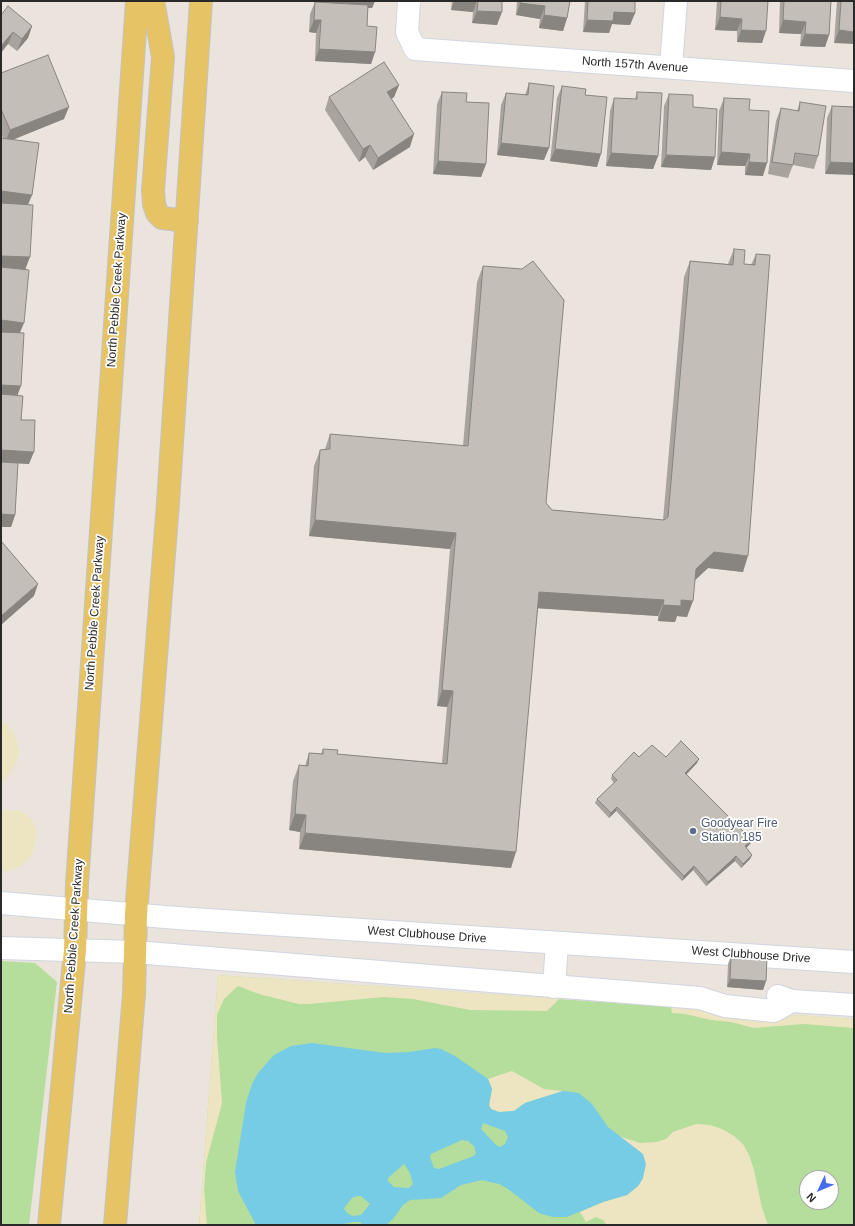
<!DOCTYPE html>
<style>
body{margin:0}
#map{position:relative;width:855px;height:1226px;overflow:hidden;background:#eae4dc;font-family:Helvetica,sans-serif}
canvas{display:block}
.frame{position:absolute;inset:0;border:2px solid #292929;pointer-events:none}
.north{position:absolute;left:799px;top:1170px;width:40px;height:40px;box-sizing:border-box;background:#fff;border:1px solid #a9a9a9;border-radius:50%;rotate:226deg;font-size:11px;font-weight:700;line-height:16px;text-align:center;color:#292929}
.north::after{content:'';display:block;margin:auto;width:14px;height:18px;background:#476cec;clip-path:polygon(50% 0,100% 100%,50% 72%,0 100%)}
</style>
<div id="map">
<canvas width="855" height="1226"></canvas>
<div class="frame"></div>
<div class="north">N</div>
</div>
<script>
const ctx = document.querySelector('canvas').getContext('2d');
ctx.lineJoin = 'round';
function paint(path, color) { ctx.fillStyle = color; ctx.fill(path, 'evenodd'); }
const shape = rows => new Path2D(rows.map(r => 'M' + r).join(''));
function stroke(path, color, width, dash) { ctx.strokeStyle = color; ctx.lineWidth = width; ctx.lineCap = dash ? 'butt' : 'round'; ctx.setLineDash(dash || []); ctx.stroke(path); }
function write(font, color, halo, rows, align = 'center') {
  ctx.font = font + ' Helvetica,sans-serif'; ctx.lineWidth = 3.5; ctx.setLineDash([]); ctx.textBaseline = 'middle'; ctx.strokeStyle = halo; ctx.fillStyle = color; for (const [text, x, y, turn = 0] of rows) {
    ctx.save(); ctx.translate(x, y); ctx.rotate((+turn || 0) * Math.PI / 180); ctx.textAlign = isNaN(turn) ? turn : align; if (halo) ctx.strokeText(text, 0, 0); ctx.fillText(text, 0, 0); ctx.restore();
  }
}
paint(shape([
 [1,961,35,963,57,982,29,1225,1,1225],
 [218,975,671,1007,761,1023,796,1015,854,1019,854,1225,199,1225],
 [807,1178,831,1178,831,1202,807,1202]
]), '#b5dd9c');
paint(shape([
 [1,719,13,732,16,739,19,753,15,765,1,785],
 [1,809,7,811,20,811,25,813,34,823,37,835,32,855,21,866,8,871,1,870],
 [218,975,559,999,547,1011,470,1010,413,999,384,997,309,1004,299,1004,259,994,238,986,224,999,217,1015,217,1037,222,1103,206,1163,204,1189,207,1225,199,1225],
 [671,1007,715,1009,761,1023,796,1015,854,1019,854,1028,803,1024,754,1028,731,1022,711,1020,685,1014,672,1013],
 [512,1071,544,1089,563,1091,525,1103,514,1111,499,1112,491,1109,489,1105,492,1089,488,1079],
 [696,1124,710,1125,722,1129,734,1136,743,1144,749,1155,754,1170,762,1208,768,1225,607,1225,603,1220,596,1217,586,1222,580,1212,603,1202,627,1195,638,1186,643,1178,643,1155,619,1136,640,1143,656,1142,666,1139,673,1132]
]), '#ede5c1');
paint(shape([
 [312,1043,385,1053,409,1052,435,1048,441,1049,455,1056,488,1079,492,1089,489,1105,491,1109,499,1112,514,1111,525,1103,563,1091,579,1093,592,1104,608,1127,643,1154,646,1164,643,1178,638,1186,627,1195,603,1202,567,1217,553,1217,539,1213,508,1189,499,1184,482,1180,461,1185,441,1198,410,1200,403,1205,393,1219,386,1225,363,1225,360,1222,354,1222,338,1225,256,1225,238,1191,235,1172,246,1103,252,1084,258,1073,274,1055,291,1046],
 [483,1123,505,1131,508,1137,505,1144,500,1147,496,1145,481,1129],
 [462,1140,468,1141,474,1146,476,1153,474,1156,439,1169,434,1168,430,1157,431,1154],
 [404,1164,410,1173,413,1184,409,1188,394,1187,388,1181,388,1178],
 [357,1196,361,1196,370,1204,361,1215,352,1216,346,1212,344,1208,352,1198]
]), '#76cce5');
const street = shape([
 [409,1,407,32,415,49,854,81],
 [671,67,676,1]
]);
const secondary = shape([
 [1,903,177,918,854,962],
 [1,948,135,952,700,998,725,1006,774,1011,792,1001],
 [554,987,557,943],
 [778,996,792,1001,854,1005]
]);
const primary = shape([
 [151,1,154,6,163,57,153,190,154,204,157,213,162,218,187,221],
 [49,1225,75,950,77,884,137,1],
 [115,1225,134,994,136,914,168,503,201,1]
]);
stroke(street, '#d1d5e1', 24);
stroke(secondary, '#d1d5e1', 24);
stroke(primary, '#c3c3c3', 24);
stroke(street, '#fff', 22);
stroke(secondary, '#fff', 22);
stroke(primary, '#e6c365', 22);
paint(shape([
 [320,1,375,1,372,8,368,8,367,26,375,52,371,64,315,61,316,33,309,32,310,14,315,2,320,2],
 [452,1,502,1,497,25,472,23,473,12,451,10],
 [517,1,570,1,567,18,563,31,539,28,540,19,516,15],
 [585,1,635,1,635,13,630,25,612,24,609,33,583,32],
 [717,1,768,1,762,43,737,42,737,31,715,30],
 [780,1,831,1,829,35,825,47,800,46,801,34,779,33],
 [837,1,854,1,834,43],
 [1,15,32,26,28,38,17,51,8,44],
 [1,73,64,119,13,139,32,195,28,204,26,269,20,333,18,395,29,464,10,463,15,515,11,527,1,527,1,138,3,138,1,133],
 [529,83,544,160,497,155,501,105,506,93,525,95],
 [399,85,394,97,391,99,410,147,373,170,365,157,359,162,325,110,329,97],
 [562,86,585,95,597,167,550,161,557,98],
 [442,92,466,102,486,164,481,177,433,174,437,104],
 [637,92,658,156,653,169,606,166,610,111,614,98,635,99],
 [669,94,693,107,715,157,711,170,661,167,664,106],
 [724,98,749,110,763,176,745,175,745,166,717,165,719,111],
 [800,102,818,156,814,169,793,165,788,178,768,174,776,121,781,108,797,111],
 [832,106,854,107,825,174,827,118],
 [734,249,744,264,751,265,756,254,743,572,708,568,694,581,687,617,677,616,675,622,658,621,658,616,538,608,511,868,299,849,300,832,289,830,293,781,299,765,305,766,309,753,321,754,323,749,337,754,442,763,447,707,437,706,450,549,309,536,314,466,320,450,325,449,330,434,463,446,477,282,483,266,546,503,552,510,663,520,684,277,690,261,728,264],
 [639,757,666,757,697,763,686,775,752,840,750,844,746,848,752,855,750,859,741,868,735,861,706,886,693,870,682,881,616,811,609,818,595,803,597,799,614,783,611,779,612,775],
 [731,956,766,981,763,990,727,987,728,964]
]), '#a8a39d');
paint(shape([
 [322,1,375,1,372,8,320,9],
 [454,1,477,1,473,12,451,10],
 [520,3,545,6,540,19,516,15],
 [477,11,502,12,497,25,472,23],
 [614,12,635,13,630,25,612,24,609,33,583,32,587,20],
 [544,15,567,18,563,31,539,28],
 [720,17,742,19,737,31,715,30],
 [314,20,321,20,316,33,309,32],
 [783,20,806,22,801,34,779,33],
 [32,26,28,38,17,51,22,39],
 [741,30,766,31,762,43,737,42],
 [839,30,854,32,854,44,834,43],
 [13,32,8,44,1,53,1,46],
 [805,34,829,35,825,47,800,46],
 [319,49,375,52,371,64,315,61],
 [399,85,394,97,383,105,387,92],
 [69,107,64,119,5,143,10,130],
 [414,134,410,147,373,170,378,158],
 [501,143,549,148,544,160,497,155],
 [370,145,365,157,359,162,363,149],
 [555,149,601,154,597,167,550,161],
 [721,152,750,154,745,166,717,165],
 [611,153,658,156,653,169,606,166],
 [666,155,715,157,711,170,661,167],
 [438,161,486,164,481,177,433,174],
 [749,162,767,163,763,176,745,175],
 [830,162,854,163,854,175,825,174],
 [1,191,32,195,27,207,1,204],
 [1,256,30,257,25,270,1,268],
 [1,320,24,323,19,335,1,333],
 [1,385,21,386,16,399,1,398],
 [1,450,34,452,29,464,1,462],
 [1,514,15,515,11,527,1,527],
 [315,520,456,533,450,549,309,536],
 [714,552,748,556,743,572,708,568,690,585,696,569],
 [38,584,34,596,1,625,1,616],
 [539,592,664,600,658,616,533,608],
 [681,600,693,601,687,617,677,616,675,622,658,621,663,605],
 [442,690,453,691,447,707,437,706],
 [699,759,697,763,683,778,685,773],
 [617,807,616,811,609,818,611,813],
 [295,814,306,815,300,832,289,830],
 [305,833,516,852,511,868,299,849],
 [752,840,750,844,743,851,745,846],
 [752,855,750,859,741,868,743,864],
 [736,856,735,861,706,886,708,882],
 [694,866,693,870,682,881,684,876],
 [730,979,766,981,763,990,727,987]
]), '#888580');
const building = shape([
 [478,1,502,1,502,12,477,11,478,1],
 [520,1,570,1,567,18,544,15,545,6,520,3,520,1],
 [588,1,635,1,635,13,614,12,613,21,587,20,588,1],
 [721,1,768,1,766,31,741,30,742,19,720,17,721,1],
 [784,1,831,1,829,35,805,34,806,22,783,20,784,1],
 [841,1,854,1,854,32,839,30,841,1],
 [315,2,368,5,367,26,377,27,375,52,319,49,321,20,314,20,315,2],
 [8,6,32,26,22,39,13,32,1,46,1,15,8,6],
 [48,55,69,107,10,130,1,109,1,73,48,55],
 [384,62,399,85,387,92,414,134,378,158,370,145,363,149,329,97,384,62],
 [529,83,554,86,549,148,501,143,506,93,528,95,529,83],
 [562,86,586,89,585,95,607,97,601,154,555,149,562,86],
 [442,92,467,93,466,102,489,103,486,164,438,161,442,92],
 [637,92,662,93,658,156,611,153,614,98,637,99,637,92],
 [669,94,693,95,693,107,717,109,715,157,666,155,669,94],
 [724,98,750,99,749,110,769,111,767,163,749,162,750,154,721,152,724,98],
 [800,102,826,106,818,156,795,153,793,165,772,162,781,108,799,111,800,102],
 [832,106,854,107,854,163,830,162,832,106],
 [1,138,39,143,32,195,1,191,1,138],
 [1,203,33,205,30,257,1,256,1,203],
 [734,249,745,250,744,264,755,265,756,254,770,255,748,556,714,552,696,569,693,601,681,600,681,606,663,605,664,600,539,592,516,852,305,833,306,815,295,814,299,765,308,766,309,753,323,754,323,749,338,750,337,754,447,764,453,691,442,690,456,533,315,520,320,450,330,449,330,434,468,446,483,266,522,269,533,261,564,300,546,503,552,510,664,520,668,517,690,261,733,265,734,249],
 [1,267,29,270,24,323,1,320,1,267],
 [1,332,24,333,21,386,1,385,1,332],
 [1,394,23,396,21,420,35,420,34,452,1,450,1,394],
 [1,462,18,463,15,515,1,514,1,462],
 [1,541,38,584,1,616,1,541],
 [681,741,699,759,685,773,752,840,745,846,752,855,743,864,736,856,708,882,694,866,684,876,617,807,611,813,597,799,617,780,612,775,634,752,639,757,652,745,666,757,681,741],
 [731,956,767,958,766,981,730,979,731,956]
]);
paint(building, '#c3beb7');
stroke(building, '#888580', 1);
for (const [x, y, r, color] of [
 [693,831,4,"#5c6f8a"]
]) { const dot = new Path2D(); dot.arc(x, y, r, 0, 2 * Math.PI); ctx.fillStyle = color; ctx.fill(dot); stroke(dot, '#fff', 1.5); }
write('12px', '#292929', '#fff', [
 ["North 157th Avenue",635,65,4],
 ["North Pebble Creek Parkway",117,290,-86],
 ["North Pebble Creek Parkway",95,613,-86],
 ["West Clubhouse Drive",427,935,4],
 ["North Pebble Creek Parkway",74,936,-86],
 ["West Clubhouse Drive",751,955,4]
]);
write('12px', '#4e5e75', '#fff', [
 ["Goodyear Fire",701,824],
 ["Station 185",701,838]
], 'left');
</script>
